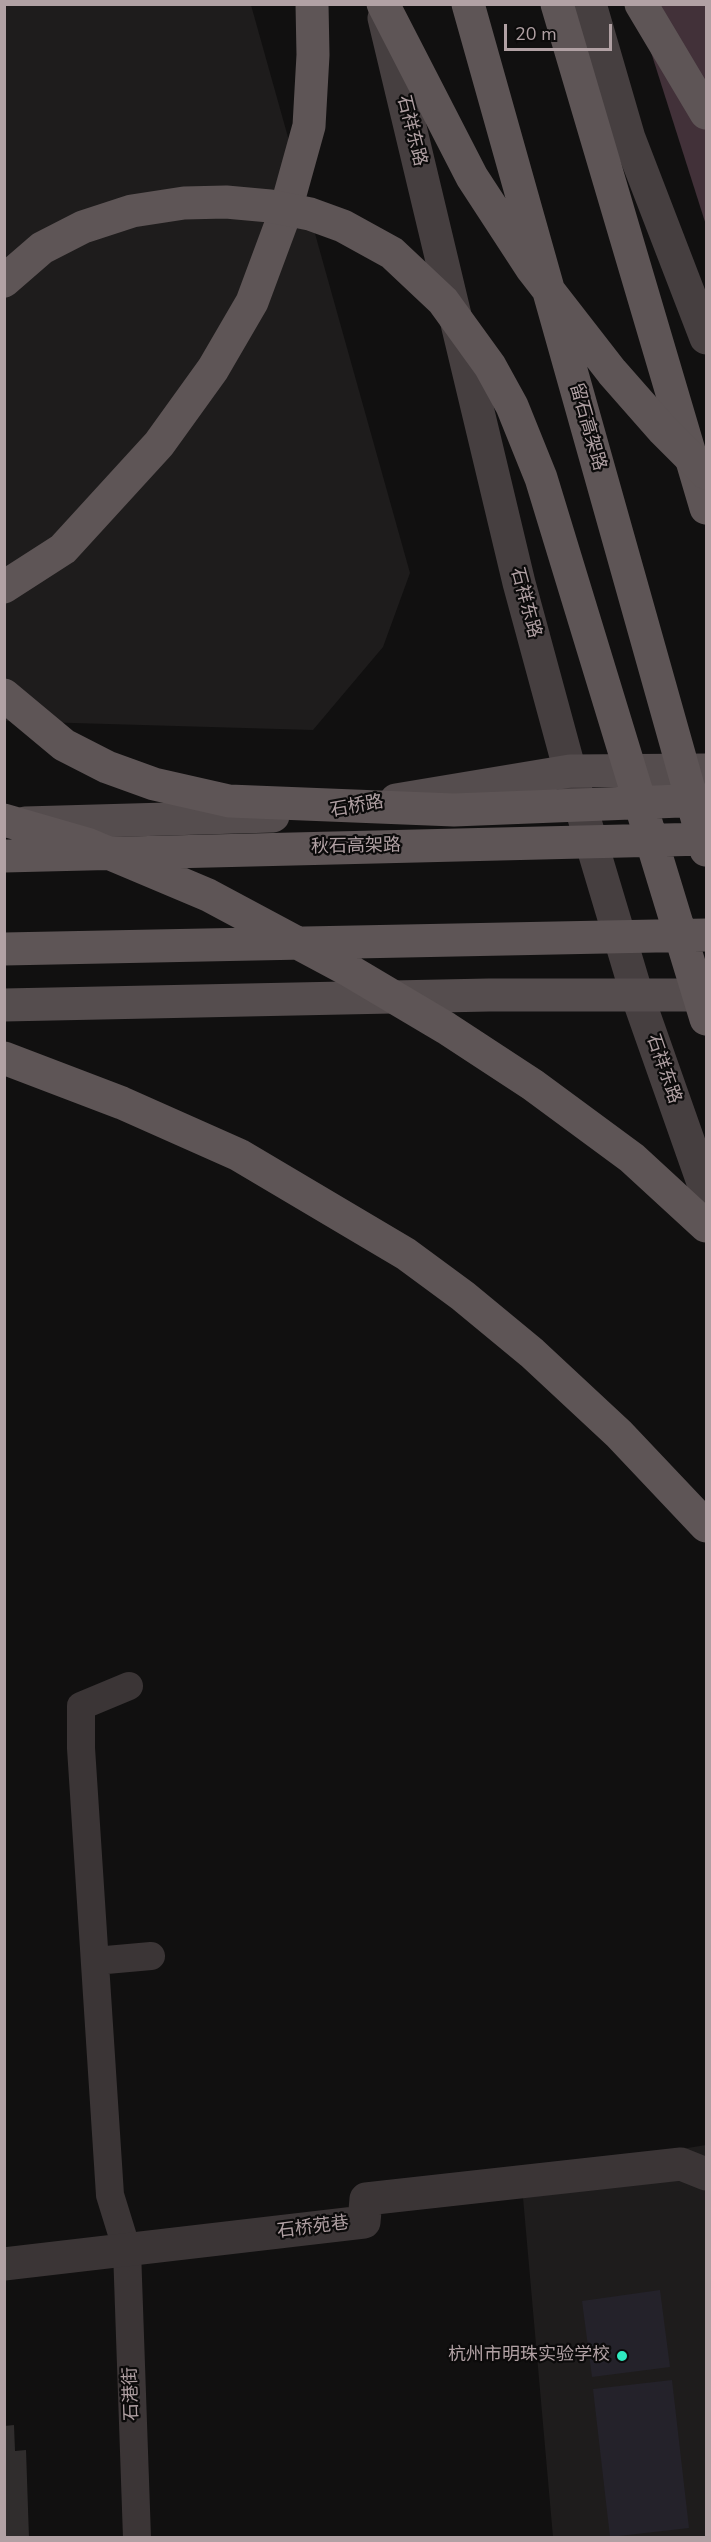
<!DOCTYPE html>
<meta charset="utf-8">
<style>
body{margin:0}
#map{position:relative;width:711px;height:2542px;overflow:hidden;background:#111010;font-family:"Nunito Sans",sans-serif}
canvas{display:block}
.frame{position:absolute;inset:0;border:6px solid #b1a1a4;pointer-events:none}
.scale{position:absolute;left:504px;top:24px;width:108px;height:27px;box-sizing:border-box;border:3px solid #b1a1a4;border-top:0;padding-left:8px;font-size:18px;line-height:21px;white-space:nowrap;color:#b1a1a4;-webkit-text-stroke:4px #0c0b0b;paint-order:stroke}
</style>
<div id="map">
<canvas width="711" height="2542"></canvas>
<div class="frame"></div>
<div class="scale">20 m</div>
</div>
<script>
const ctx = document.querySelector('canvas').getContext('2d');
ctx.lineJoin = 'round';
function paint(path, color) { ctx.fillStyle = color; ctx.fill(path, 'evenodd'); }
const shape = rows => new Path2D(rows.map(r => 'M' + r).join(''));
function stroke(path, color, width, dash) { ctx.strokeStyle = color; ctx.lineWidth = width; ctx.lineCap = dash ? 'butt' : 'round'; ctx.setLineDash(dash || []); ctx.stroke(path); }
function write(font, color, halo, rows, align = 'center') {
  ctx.font = font + ' "Nunito Sans","Noto Sans SC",sans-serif'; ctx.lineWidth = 4.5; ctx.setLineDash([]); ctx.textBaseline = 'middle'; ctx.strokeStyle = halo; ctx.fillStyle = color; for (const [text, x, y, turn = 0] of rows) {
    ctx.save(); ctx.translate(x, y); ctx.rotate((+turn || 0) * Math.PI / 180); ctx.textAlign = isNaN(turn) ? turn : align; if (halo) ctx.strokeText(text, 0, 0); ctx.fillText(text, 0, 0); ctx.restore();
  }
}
paint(shape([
 [5,5,251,5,410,573,383,647,313,730,5,721],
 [706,2145,706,2537,553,2537,521,2175]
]), '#1e1c1c');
paint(shape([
 [660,2290,670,2367,592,2377,582,2301],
 [672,2380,689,2528,610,2537,593,2389]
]), '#24222a');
paint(shape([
 [636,5,706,5,706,225]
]), '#423139');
paint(shape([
 [14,2425,15,2451,26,2450,29,2538,4,2538,4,2426]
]), '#302d2d');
stroke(shape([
 [129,1686,81,1706,81,1748,110,2195,127,2250,137,2538],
 [95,1961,151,1956]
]), '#3b3536', 28);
stroke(shape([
 [4,2264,364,2222,366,2199,681,2164,706,2174]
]), '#3b3536', 33);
stroke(shape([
 [590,4,629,138,706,338],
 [384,18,519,583,570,771,637,995,706,1191]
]), '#463f40', 33);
stroke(shape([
 [396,800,570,771,706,770],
 [25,823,273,816],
 [4,1005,489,995,706,995]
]), '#554d4e', 33);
stroke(shape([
 [557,4,706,508],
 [641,4,706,113],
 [4,587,63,549,159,444,213,369,252,302,284,216,309,126,313,55,312,4],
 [4,1058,122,1103,239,1155,406,1254,463,1296,532,1353,619,1434,706,1526]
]), '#5e5556', 33);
stroke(shape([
 [383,4,472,177,532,269,612,372,663,430,706,473],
 [468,4,706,850],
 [4,281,42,248,83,227,132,211,184,203,226,202,270,206,310,214,343,226,392,253,443,301,490,366,512,406,541,478,706,1019],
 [4,695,64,745,107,767,154,784,229,801,454,810,706,800],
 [4,820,87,844,208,895,350,971,446,1028,533,1085,632,1158,706,1226],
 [4,856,706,839],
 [4,949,706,935]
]), '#5e5556', 33);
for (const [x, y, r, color] of [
 [622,2356,6,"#2feac0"]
]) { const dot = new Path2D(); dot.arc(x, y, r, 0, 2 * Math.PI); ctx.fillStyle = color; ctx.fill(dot); stroke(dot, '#0c0b0b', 2); }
write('18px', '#b1a1a4', '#0c0b0b', [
 ["石祥东路",411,131,76],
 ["留石高架路",587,427,74],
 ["石祥东路",525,603,75],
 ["石桥路",357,807,-10],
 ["秋石高架路",356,847,-1],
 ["石祥东路",663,1069,71],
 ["石桥苑巷",313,2228,-7],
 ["石港街",132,2394,-92]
]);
write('18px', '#b1a1a4', '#0c0b0b', [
 ["杭州市明珠实验学校",610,2356]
], 'right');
</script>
